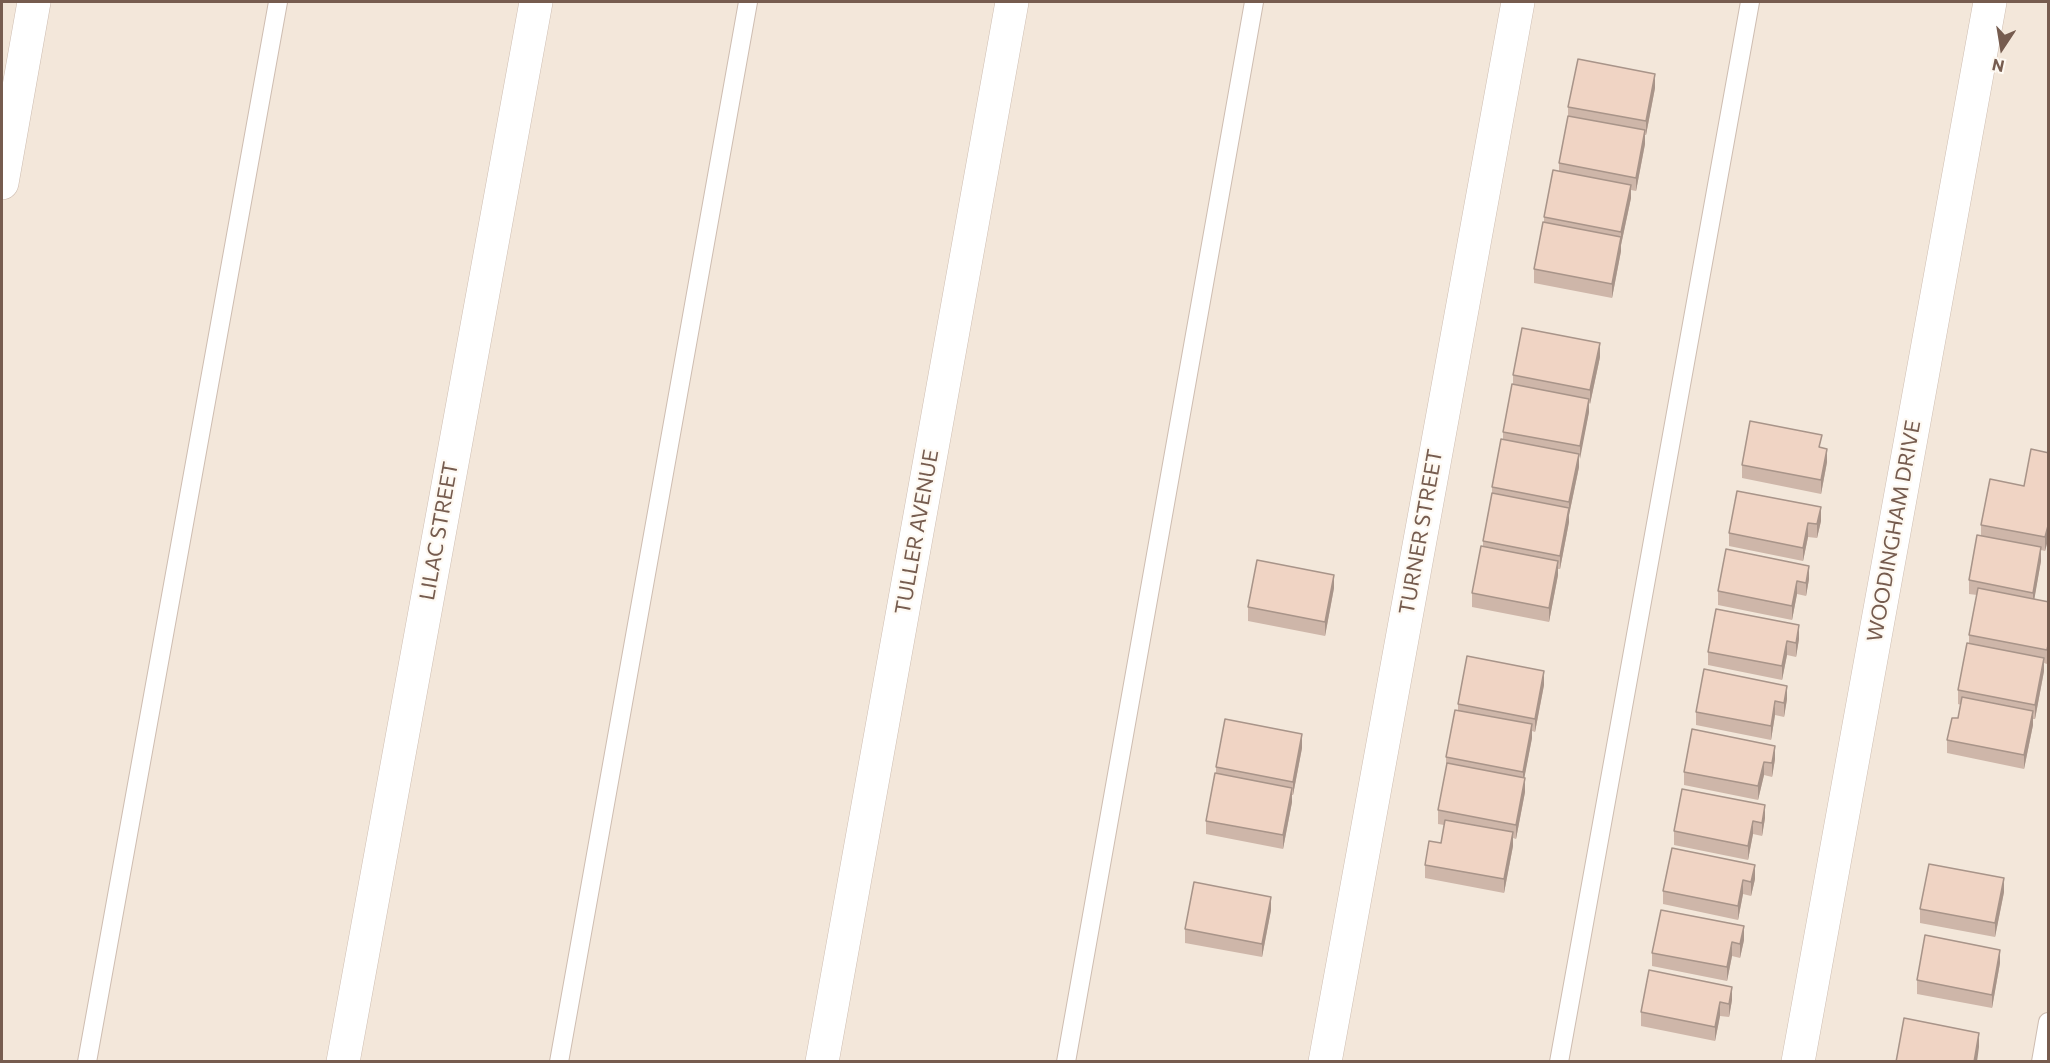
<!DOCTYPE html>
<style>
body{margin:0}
#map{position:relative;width:2050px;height:1063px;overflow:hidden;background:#fcf5eb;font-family:Commissioner,sans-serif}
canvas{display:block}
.frame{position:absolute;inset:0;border:3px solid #765c4f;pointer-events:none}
.north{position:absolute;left:1972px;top:18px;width:60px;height:60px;-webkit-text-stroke:4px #fef9f2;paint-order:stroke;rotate:192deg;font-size:16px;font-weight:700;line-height:24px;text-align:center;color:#765c4f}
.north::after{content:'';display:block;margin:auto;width:21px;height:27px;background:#765c4f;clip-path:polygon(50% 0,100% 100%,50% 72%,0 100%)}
</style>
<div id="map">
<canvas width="2050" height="1063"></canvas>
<div class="frame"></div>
<div class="north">N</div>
</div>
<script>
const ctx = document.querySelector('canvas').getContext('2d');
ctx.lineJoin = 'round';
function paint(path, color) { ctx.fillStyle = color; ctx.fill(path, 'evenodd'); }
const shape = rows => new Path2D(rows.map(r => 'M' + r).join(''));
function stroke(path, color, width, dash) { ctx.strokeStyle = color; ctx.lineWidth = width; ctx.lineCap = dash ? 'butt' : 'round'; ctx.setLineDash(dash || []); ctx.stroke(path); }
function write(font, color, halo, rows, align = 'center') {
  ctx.font = font + ' Commissioner,sans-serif'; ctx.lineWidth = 4.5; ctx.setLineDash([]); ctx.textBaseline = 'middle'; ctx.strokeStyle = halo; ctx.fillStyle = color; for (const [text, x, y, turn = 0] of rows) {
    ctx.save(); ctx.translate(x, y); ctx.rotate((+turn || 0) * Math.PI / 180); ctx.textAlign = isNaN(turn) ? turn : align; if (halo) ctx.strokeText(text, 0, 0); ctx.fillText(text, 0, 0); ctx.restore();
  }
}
paint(shape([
 [2,2,2048,2,2048,1061,2,1061]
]), '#f3e7da');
const service = shape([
 [87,1062,278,2],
 [559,1062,748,2],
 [1066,1062,1254,2],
 [1559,1062,1750,2],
 [2041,1062,2048,1022]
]);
const minor = shape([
 [2,183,34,2],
 [343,1062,536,2],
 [822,1062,1012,2],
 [1325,1062,1518,2],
 [1798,1062,1990,2]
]);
stroke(service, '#cebdb1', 20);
stroke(minor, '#cebdb1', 34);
stroke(service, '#fff', 18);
stroke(minor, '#fff', 33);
paint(shape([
 [1655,88,1646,135,1645,135,1645,144,1636,191,1631,190,1631,198,1621,245,1621,251,1612,298,1534,283,1534,269,1544,222,1544,217,1559,171,1559,163,1568,116,1568,107],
 [1600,357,1590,404,1589,403,1589,412,1579,459,1579,467,1569,515,1569,522,1560,569,1558,569,1558,575,1549,622,1472,607,1472,593,1483,547,1483,541,1492,494,1492,487,1503,440,1503,432,1513,384,1513,375],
 [1822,448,1827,462,1821,494,1742,478,1742,465],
 [2049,453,2049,536,2045,551,2041,550,2041,561,2034,599,2049,602,2049,654,2047,664,2044,663,2044,671,2035,719,2033,719,2033,725,2024,769,1947,753,1947,740,1958,718,1961,705,1958,704,1958,690,1969,644,1969,635,1977,595,1969,594,1969,580,1981,536,1981,525,2024,486],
 [1821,521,1817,538,1808,537,1803,561,1729,546,1729,533],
 [1809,579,1806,596,1797,594,1792,620,1718,605,1718,591],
 [1334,588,1325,636,1248,621,1248,607],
 [1799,639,1796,657,1787,655,1782,680,1708,665,1708,652],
 [1544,685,1535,732,1532,731,1532,738,1524,778,1525,792,1516,839,1513,838,1513,846,1504,893,1425,878,1425,865,1441,843,1444,825,1438,824,1438,810,1446,769,1446,757,1458,710,1458,704],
 [1787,699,1784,717,1775,715,1771,740,1696,725,1696,712],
 [1302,748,1293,795,1292,795,1292,802,1283,849,1206,834,1206,821,1216,773,1216,767],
 [1775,759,1772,777,1764,775,1758,800,1684,785,1684,772],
 [1765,818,1762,836,1753,834,1748,860,1674,845,1674,831],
 [1755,879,1751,896,1743,894,1738,920,1663,904,1663,891],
 [2004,892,1995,937,1920,923,1920,909],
 [1271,910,1262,957,1185,943,1185,929],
 [1744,940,1740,958,1732,956,1727,981,1652,966,1652,953],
 [2000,963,1992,1008,1917,994,1917,980],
 [1732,1000,1729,1017,1720,1016,1715,1041,1641,1026,1641,1012]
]), '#ceb6a9');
paint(shape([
 [1655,74,1655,88,1646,135,1646,121],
 [1645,130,1645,144,1636,191,1636,178],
 [1631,185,1631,198,1621,245,1621,232],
 [1621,237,1621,251,1612,298,1612,284],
 [1600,343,1600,357,1590,404,1590,390],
 [1589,399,1589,412,1580,459,1580,446],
 [1827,449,1827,462,1821,494,1821,480],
 [1579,454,1579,467,1569,515,1569,522,1560,569,1560,556,1569,509,1569,502],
 [1821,507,1821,521,1817,538,1817,524],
 [2049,522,2049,536,2045,551,2045,537],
 [1808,523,1808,537,1803,561,1803,548],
 [2041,547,2041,561,2033,607,2033,593],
 [1558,561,1558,575,1549,622,1549,608],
 [1809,566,1809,579,1806,596,1806,583],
 [1334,575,1334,588,1325,636,1325,622],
 [1797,581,1797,594,1792,620,1792,606],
 [1799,625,1799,639,1796,657,1796,643],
 [1787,641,1787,655,1782,680,1782,666],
 [2049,641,2049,654,2047,664,2047,650],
 [2044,658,2044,671,2035,719,2035,705],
 [1544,671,1544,685,1535,732,1535,719],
 [1787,686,1787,699,1784,717,1784,703],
 [1775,701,1775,715,1771,740,1771,726],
 [2033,711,2033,725,2024,769,2024,755],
 [1532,724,1532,738,1523,785,1523,772],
 [1302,734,1302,748,1293,795,1293,782],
 [1775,746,1775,759,1772,777,1772,763],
 [1764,762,1764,775,1758,800,1758,786],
 [1525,778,1525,792,1516,839,1516,825],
 [1292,788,1292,802,1283,849,1283,835],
 [1765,805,1765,818,1762,836,1762,823],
 [1753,821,1753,834,1748,860,1748,846],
 [1513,832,1513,846,1504,893,1504,879],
 [1755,865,1755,879,1751,896,1751,882],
 [2004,878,2004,892,1995,937,1995,923],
 [1743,880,1743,894,1738,920,1738,906],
 [1271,897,1271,910,1262,957,1262,944],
 [1744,926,1744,940,1740,958,1740,944],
 [1732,942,1732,956,1727,981,1727,967],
 [2000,950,2000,963,1992,1008,1992,995],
 [1732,987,1732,1000,1729,1017,1729,1004],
 [1720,1002,1720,1016,1715,1041,1715,1027],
 [1979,1033,1979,1047,1977,1062,1974,1062]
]), '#a89489');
const building = shape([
 [1578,59,1655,74,1646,121,1568,107,1578,59],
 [1568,116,1645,130,1636,178,1559,163,1568,116],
 [1553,170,1631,185,1621,232,1544,217,1553,170],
 [1543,222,1621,237,1612,284,1534,269,1543,222],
 [1522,328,1600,343,1590,390,1513,375,1522,328],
 [1512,384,1589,399,1580,446,1503,432,1512,384],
 [1750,421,1822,435,1819,447,1827,449,1821,480,1742,465,1750,421],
 [1501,439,1579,454,1569,502,1492,487,1501,439],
 [2031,449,2049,453,2049,522,2045,537,1981,525,1990,479,2024,486,2031,449],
 [1737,491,1821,507,1817,524,1808,523,1803,548,1729,533,1737,491],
 [1492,493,1569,508,1560,556,1483,541,1492,493],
 [1977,535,2041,547,2033,593,1969,580,1977,535],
 [1481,546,1558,561,1549,608,1472,593,1481,546],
 [1726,549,1809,566,1806,583,1797,581,1792,606,1718,591,1726,549],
 [1257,560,1334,575,1325,622,1248,607,1257,560],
 [1978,588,2049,602,2049,641,2047,650,1969,635,1978,588],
 [1716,609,1799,625,1796,643,1787,641,1782,666,1708,652,1716,609],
 [1967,643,2044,658,2035,705,1958,690,1967,643],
 [1467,656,1544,671,1535,719,1458,704,1467,656],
 [1704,669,1787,686,1784,703,1775,701,1771,726,1696,712,1704,669],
 [1962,697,2033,711,2024,755,1947,740,1952,718,1958,718,1962,697],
 [1455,710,1532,724,1523,772,1446,757,1455,710],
 [1225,719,1302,734,1293,782,1216,767,1225,719],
 [1692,729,1775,746,1772,763,1764,762,1758,786,1684,772,1692,729],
 [1447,763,1525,778,1516,825,1438,810,1447,763],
 [1215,773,1292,788,1283,835,1206,821,1215,773],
 [1682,789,1765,805,1762,823,1753,821,1748,846,1674,831,1682,789],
 [1445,820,1513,832,1504,879,1425,865,1429,841,1441,843,1445,820],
 [1672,848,1755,865,1751,882,1743,880,1738,906,1663,891,1672,848],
 [1929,864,2004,878,1995,923,1920,909,1929,864],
 [1194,882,1271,897,1262,944,1185,929,1194,882],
 [1661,910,1744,926,1740,944,1732,942,1727,967,1652,953,1661,910],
 [1925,935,2000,950,1992,995,1917,980,1925,935],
 [1649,970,1732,987,1729,1004,1720,1002,1715,1027,1641,1012,1649,970],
 [1904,1018,1979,1033,1974,1062,1896,1062,1904,1018]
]);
paint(building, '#f0d4c4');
stroke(building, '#a89489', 1.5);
write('21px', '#765c4f', '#fef9f2', [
 ["LILAC STREET",439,531,-80],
 ["WOODINGHAM DRIVE",1894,531,-80],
 ["TULLER AVENUE",917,532,-80],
 ["TURNER STREET",1421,532,-80]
]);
</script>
